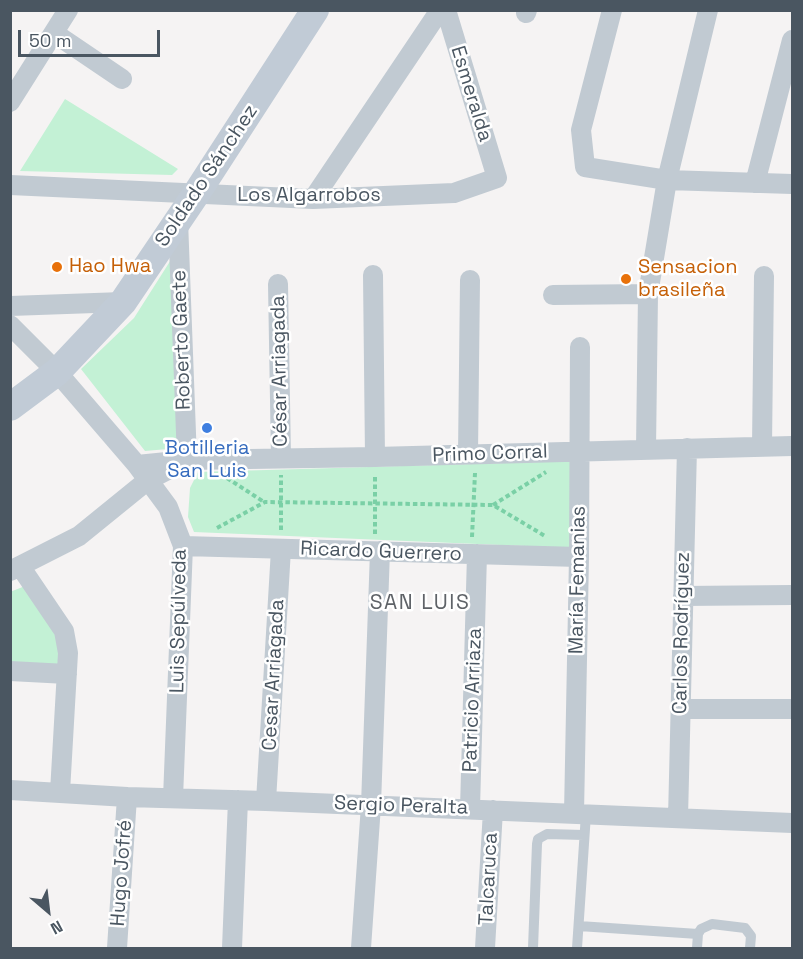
<!DOCTYPE html>
<meta charset="utf-8">
<style>
body{margin:0}
#map{position:relative;width:803px;height:959px;overflow:hidden;background:#f5f3f3;font-family:"Space Grotesk",sans-serif}
canvas{display:block}
.frame{position:absolute;inset:0;border:12px solid #4a5661;pointer-events:none}
.north{position:absolute;left:18px;top:881px;width:60px;height:60px;-webkit-text-stroke:4px #fff;paint-order:stroke;rotate:152deg;font-size:16px;font-weight:700;line-height:24px;text-align:center;color:#4a5661}
.north::after{content:'';display:block;margin:auto;width:21px;height:27px;background:#4a5661;clip-path:polygon(50% 0,100% 100%,50% 72%,0 100%)}
.scale{position:absolute;left:18px;top:30px;width:142px;height:27px;box-sizing:border-box;border:3px solid #4a5661;border-top:0;padding-left:8px;font-size:18px;line-height:21px;white-space:nowrap;color:#4a5661;-webkit-text-stroke:4px #fff;paint-order:stroke}
</style>
<div id="map">
<canvas width="803" height="959"></canvas>
<div class="frame"></div>
<div class="north">N</div>
<div class="scale">50 m</div>
</div>
<script>
const ctx = document.querySelector('canvas').getContext('2d');
ctx.lineJoin = 'round';
function paint(path, color) { ctx.fillStyle = color; ctx.fill(path, 'evenodd'); }
const shape = rows => new Path2D(rows.map(r => 'M' + r).join(''));
function stroke(path, color, width, dash) { ctx.strokeStyle = color; ctx.lineWidth = width; ctx.lineCap = dash ? 'butt' : 'round'; ctx.setLineDash(dash || []); ctx.stroke(path); }
function write(font, color, halo, rows, align = 'center') {
  ctx.font = font + ' "Space Grotesk",sans-serif'; ctx.lineWidth = 5; ctx.setLineDash([]); ctx.textBaseline = 'middle'; ctx.strokeStyle = halo; ctx.fillStyle = color; for (const [text, x, y, turn = 0] of rows) {
    ctx.save(); ctx.translate(x, y); ctx.rotate((+turn || 0) * Math.PI / 180); ctx.textAlign = isNaN(turn) ? turn : align; if (halo) ctx.strokeText(text, 0, 0); ctx.fillText(text, 0, 0); ctx.restore();
  }
}
paint(shape([
 [65,99,178,169,172,175,20,171],
 [174,255,179,448,145,451,81,369,134,318],
 [574,461,572,548,194,532,188,517,190,488,198,472],
 [25,586,59,641,58,667,11,665,10,592]
]), '#c3f1d5');
stroke(shape([
 [227,478,264,502],
 [493,505,546,472],
 [217,528,265,502,493,505,545,536],
 [281,530,281,475],
 [375,534,375,476],
 [472,537,475,473]
]), '#7ad0a6', 4, [4.5, 3]);
stroke(shape([
 [579,926,698,934,697,948],
 [698,934,701,929,712,924,745,928,751,936,750,948],
 [533,948,537,844,538,839,547,834,584,835],
 [577,948,586,814]
]), '#c1cad2', 10);
stroke(shape([
 [612,10,581,130,585,167,667,180,792,184],
 [526,13,527,10],
 [54,33,122,79],
 [10,102,68,10],
 [755,183,792,40],
 [10,185,313,199,454,193,497,178,446,10],
 [313,199,440,10],
 [373,275,375,457],
 [278,284,281,458],
 [553,295,648,294],
 [10,306,123,302],
 [10,325,57,372,137,465,168,507,183,546,173,798],
 [762,446,764,276],
 [646,449,648,294,667,180,708,10],
 [468,454,470,280],
 [137,465,187,460,375,457,792,446],
 [183,546,579,557],
 [20,566,64,631,68,653,60,792],
 [10,571,79,536,148,480,187,460,178,220],
 [683,596,792,595],
 [10,671,67,674],
 [680,709,792,709],
 [10,790,127,797,266,801,792,823],
 [266,801,281,549],
 [470,809,477,554],
 [574,813,579,557,580,347],
 [678,818,687,448],
 [117,948,127,797],
 [232,948,238,800],
 [361,948,371,805,380,551],
 [485,948,493,810]
]), '#c1cad2', 20);
stroke(shape([
 [10,407,57,372,123,302,196,194,315,10]
]), '#c1cbd6', 28);
for (const [x, y, r, color] of [
 [57,267,6,"#e8710a"],
 [626,279,6,"#e8710a"],
 [207,428,6,"#3f7fe0"]
]) { const dot = new Path2D(); dot.arc(x, y, r, 0, 2 * Math.PI); ctx.fillStyle = color; ctx.fill(dot); stroke(dot, '#fff', 2); }
write('20px', '#4a5661', '#fff', [
 ["Esmeralda",471,94,73],
 ["Soldado Sánchez",207,176,-56],
 ["Los Algarrobos",309,196],
 ["Roberto Gaete",182,340,-92],
 ["César Arriagada",280,371,-91],
 ["Primo Corral",490,454,-2],
 ["Ricardo Guerrero",381,552,2],
 ["María Femanias",578,580,-89],
 ["Luis Sepúlveda",179,621,-89],
 ["Carlos Rodríguez",682,633,-89],
 ["Cesar Arriagada",274,675,-87],
 ["Patricio Arriaza",473,700,-88],
 ["Sergio Peralta",401,806,2],
 ["Hugo Jofré",122,873,-86],
 ["Talcaruca",489,879,-87]
]);
write('20px', '#c56008', '#fff', [
 ["Hao Hwa",69,267],
 ["Sensacion",638,268],
 ["brasileña",638,291]
], 'left');
write('20px', '#366cbe', '#fff', [
 ["Botilleria",207,449],
 ["San Luis",207,472]
]);
ctx.letterSpacing = '1.5px';
write('21px', '#5f6368', '#fff', [
 ["SAN LUIS",420,603]
]);
ctx.letterSpacing = '0px';
</script>
